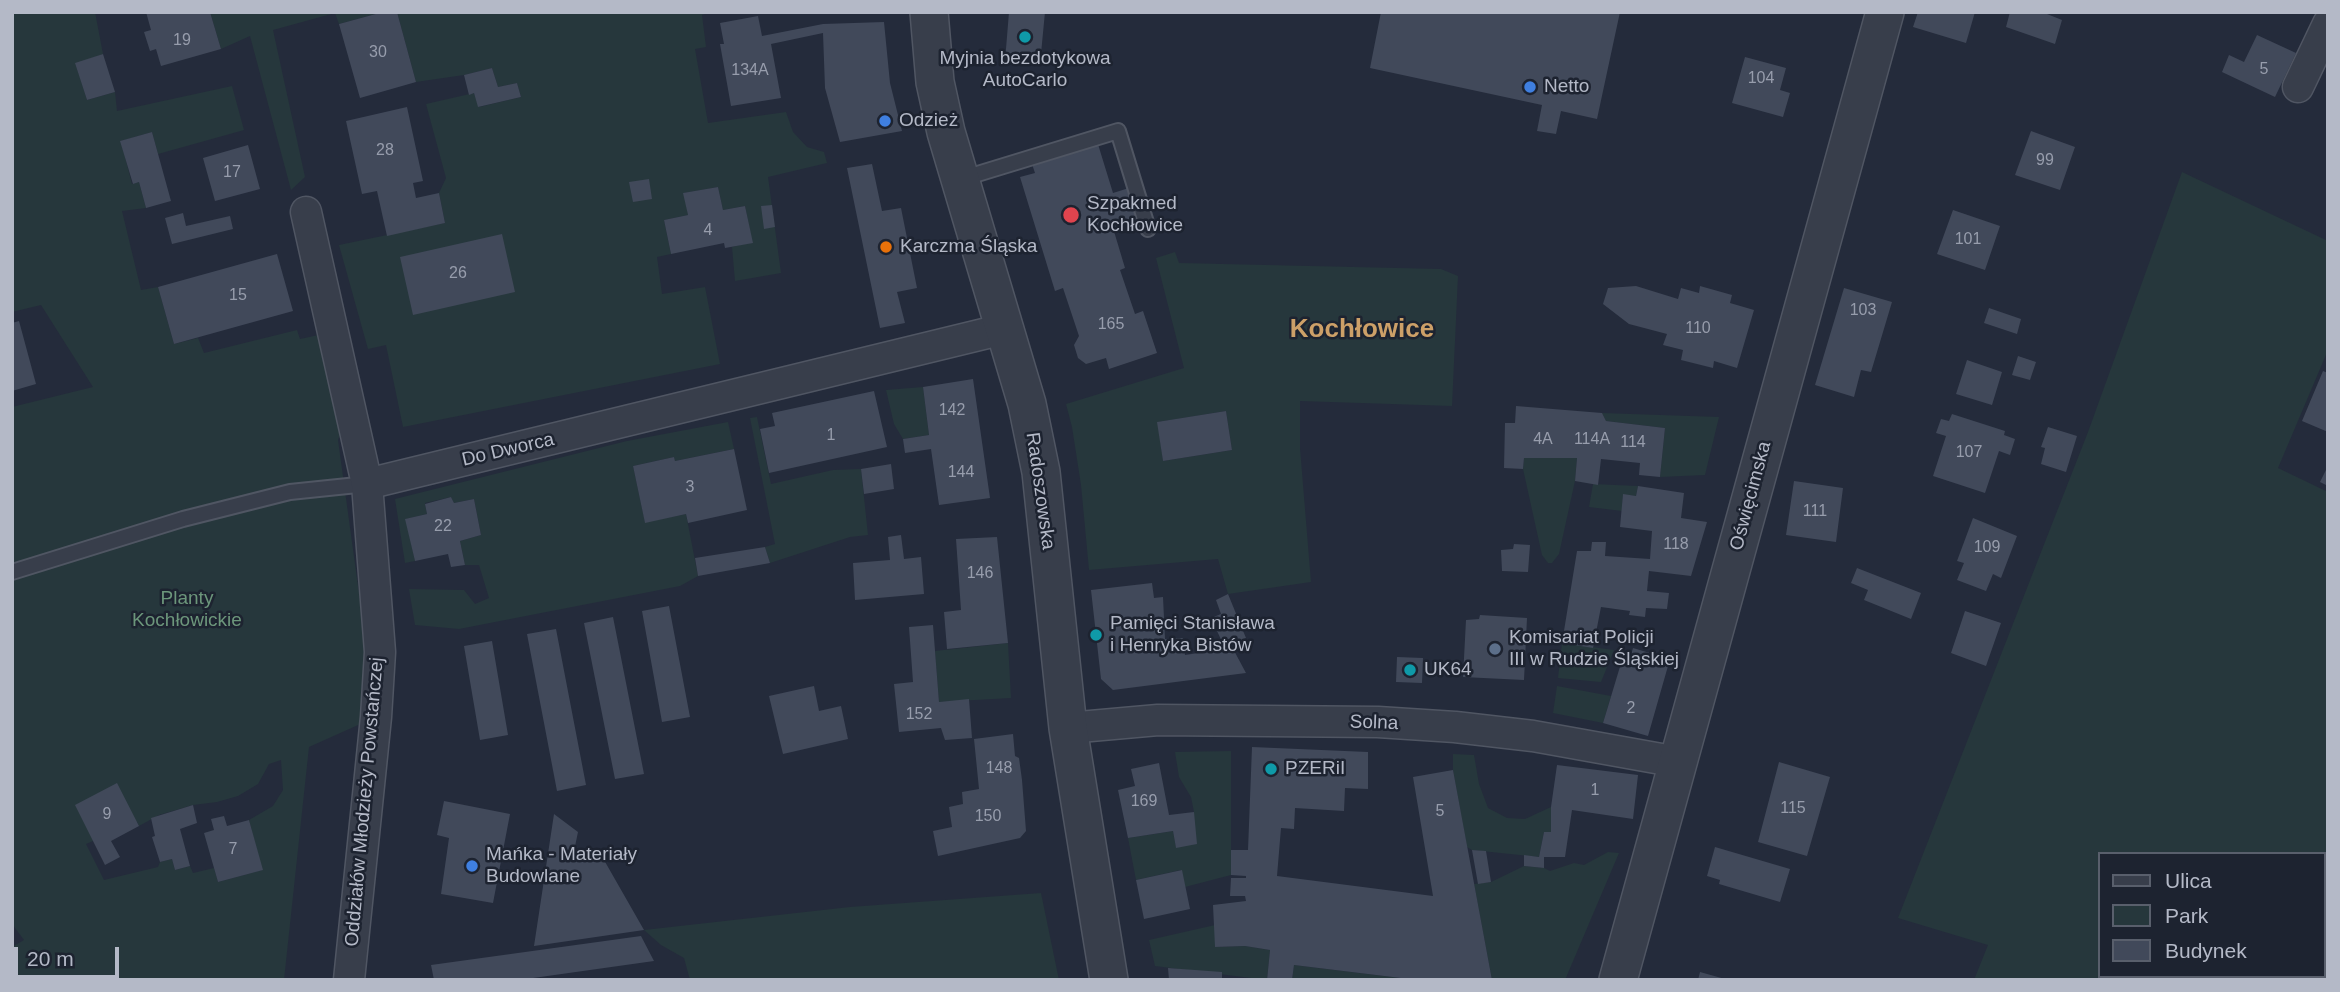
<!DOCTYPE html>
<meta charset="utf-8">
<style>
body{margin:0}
#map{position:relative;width:2340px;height:992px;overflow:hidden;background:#242b3b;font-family:Arial,sans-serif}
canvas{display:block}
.frame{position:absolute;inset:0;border:14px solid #b4b9c7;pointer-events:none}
.legend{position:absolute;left:2098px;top:852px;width:228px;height:126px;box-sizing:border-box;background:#1d2330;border:2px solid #595f6c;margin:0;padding:9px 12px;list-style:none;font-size:21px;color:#b4b9c7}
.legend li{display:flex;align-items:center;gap:14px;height:35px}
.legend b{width:35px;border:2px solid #595f6c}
.scale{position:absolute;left:14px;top:947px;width:105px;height:32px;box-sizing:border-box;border:4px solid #b4b9c7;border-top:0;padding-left:9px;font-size:21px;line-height:24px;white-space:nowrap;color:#b4b9c7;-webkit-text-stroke:5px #1d2330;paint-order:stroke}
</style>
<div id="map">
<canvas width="2340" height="992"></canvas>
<div class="frame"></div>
<ul class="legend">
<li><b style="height:9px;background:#383e4b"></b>Ulica</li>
<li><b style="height:19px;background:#26373c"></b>Park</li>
<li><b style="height:19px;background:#41495a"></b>Budynek</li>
</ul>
<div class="scale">20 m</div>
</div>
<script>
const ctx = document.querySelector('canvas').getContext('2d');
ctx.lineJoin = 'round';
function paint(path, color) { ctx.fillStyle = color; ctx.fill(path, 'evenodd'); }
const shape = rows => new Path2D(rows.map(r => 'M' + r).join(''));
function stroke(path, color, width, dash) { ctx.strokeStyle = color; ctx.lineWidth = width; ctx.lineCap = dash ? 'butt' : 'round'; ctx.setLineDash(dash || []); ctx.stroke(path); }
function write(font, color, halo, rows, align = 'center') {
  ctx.font = font + ' Arial,sans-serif'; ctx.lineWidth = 5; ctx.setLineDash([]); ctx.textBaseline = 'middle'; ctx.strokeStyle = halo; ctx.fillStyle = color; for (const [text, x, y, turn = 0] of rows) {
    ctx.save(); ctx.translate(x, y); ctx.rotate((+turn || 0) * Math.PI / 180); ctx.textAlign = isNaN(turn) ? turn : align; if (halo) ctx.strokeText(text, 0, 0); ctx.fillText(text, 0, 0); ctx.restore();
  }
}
paint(shape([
 [12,12,95,12,103,54,76,64,87,100,115,92,117,111,232,86,244,130,158,154,152,132,121,141,132,184,139,182,146,208,122,211,141,290,158,287,174,344,198,338,204,353,297,330,300,339,323,334,340,434,338,440,376,717,309,747,284,980,12,980,12,947,24,940,12,924,12,407,93,387,41,305,12,312],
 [281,760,283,790,273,806,249,820,262,870,218,882,214,868,193,873,190,866,175,870,172,859,160,862,158,867,104,880,86,844,137,822,139,826,159,815,193,805,217,802,238,796,258,784,269,764],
 [210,12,383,12,339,24,335,13,273,30,305,177,291,190,250,36,221,49],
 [397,12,711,12,702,15,706,47,695,49,708,123,786,112,793,132,807,147,824,152,827,163,768,177,781,273,735,281,732,247,752,242,745,206,723,210,718,187,684,193,688,215,664,220,671,254,657,257,662,294,705,287,720,364,403,427,386,345,368,349,339,245,445,223,439,193,446,178,426,104,474,93,479,107,521,97,517,83,498,87,492,68,464,75,416,82],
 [2182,172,2328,241,2328,350,2278,468,2328,492,2328,980,1974,980,1988,945,1898,918,2088,432],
 [2100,854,2324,854,2324,976,2100,976],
 [1175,252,1179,263,1441,269,1458,276,1452,406,1300,401,1300,448,1311,582,1228,594,1218,559,1089,570,1081,485,1072,427,1066,404,1184,368,1156,258],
 [1226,411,1232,450,1163,461,1158,422],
 [923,387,929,435,903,439,894,424,886,390],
 [1602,413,1719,417,1705,475,1660,477,1665,428,1606,421],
 [757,417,771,484,833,470,861,469,868,535,850,537,770,563,765,547,775,544,750,418],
 [728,422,734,449,675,461,674,457,633,466,645,522,686,514,698,576,680,586,459,629,415,625,409,589,464,590,475,604,489,598,479,565,465,565,460,541,481,535,474,499,454,503,451,497,425,503,427,514,406,519,415,561,405,563,395,499,627,441],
 [1524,458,1577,458,1575,481,1559,554,1552,563,1548,563,1542,555,1523,469],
 [1593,484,1638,486,1636,496,1623,495,1622,511,1589,507],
 [1008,643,1011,698,939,702,935,651],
 [1562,643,1614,650,1601,682,1558,678],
 [1557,686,1611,696,1603,723,1553,713],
 [1231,751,1231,875,1185,887,1181,870,1136,880,1128,838,1173,831,1176,847,1194,812,1191,797,1179,777,1175,752],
 [1453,754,1474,755,1479,784,1488,808,1507,818,1525,819,1551,807,1551,832,1544,832,1539,857,1472,850,1467,847,1453,770],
 [1608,852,1619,853,1565,980,1492,980,1474,884,1491,882,1524,866,1544,868,1550,871,1574,863,1584,865],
 [1041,893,1059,980,690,980,684,958,661,945,644,930,850,907],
 [1215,925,1216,947,1245,946,1270,950,1267,980,1155,966,1149,940],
 [1294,965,1417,980,1292,980]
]), '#26373c');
paint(shape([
 [146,12,210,12,221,49,161,66,156,49,150,51,144,32,151,30],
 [383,12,397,12,416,82,360,98,339,24],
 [1009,12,1045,12,1040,64,1005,61],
 [1381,12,1620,12,1597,119,1561,111,1556,134,1537,131,1542,105,1370,68],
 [1918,12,1975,12,1966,43,1913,27],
 [2010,12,2042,12,2062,20,2055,44,2006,27],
 [758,16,762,36,823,24,884,22,890,83,902,131,840,142,825,88,823,33,771,44,781,98,731,106,720,44,724,44,720,23],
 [2257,35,2296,53,2275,97,2222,72,2229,55,2244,62],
 [103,54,115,92,87,100,75,63],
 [1745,57,1786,68,1780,90,1790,93,1783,117,1732,103],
 [492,68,498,87,517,83,521,97,478,107,474,93,469,95,464,75],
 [407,107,423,181,413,183,416,198,439,193,445,223,387,236,377,191,362,194,346,121],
 [2031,131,2075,147,2060,190,2015,175],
 [152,132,171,201,146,208,139,182,133,184,120,141],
 [1097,141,1113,193,1129,188,1139,220,1113,228,1125,268,1120,270,1135,314,1143,311,1157,353,1109,369,1106,358,1086,364,1078,358,1074,345,1079,336,1063,288,1055,291,1020,177,1035,173,1031,161],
 [248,145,260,189,215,201,203,158],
 [872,164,882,211,901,208,917,288,897,292,905,323,880,328,847,168],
 [649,179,652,199,633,202,629,182],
 [718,187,723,210,745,206,753,243,725,248,724,243,671,254,664,220,688,215,683,193],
 [772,205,775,227,764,229,761,206],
 [1953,210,2000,226,1985,270,1937,254],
 [183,213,186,226,230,216,233,229,172,244,165,218],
 [502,234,515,292,413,315,400,257],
 [277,254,293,311,174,344,158,287],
 [1636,286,1678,299,1681,288,1699,293,1700,286,1732,295,1730,303,1754,310,1737,368,1714,361,1713,368,1681,360,1683,350,1663,345,1667,334,1629,324,1603,304,1608,288],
 [1844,288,1892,302,1871,372,1861,370,1854,397,1815,385],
 [1989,308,2021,319,2017,334,1984,323],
 [19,321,36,384,12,391,12,323],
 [2018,356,2036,362,2030,380,2012,375],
 [1967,360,2002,372,1992,405,1956,394],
 [2323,371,2328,373,2328,432,2302,421],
 [973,379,990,498,939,505,931,449,905,453,903,439,929,435,923,387],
 [874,391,887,447,769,473,760,429,775,426,772,413],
 [1516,406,1602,413,1606,421,1665,428,1660,477,1639,475,1640,463,1601,459,1598,485,1575,481,1577,458,1524,458,1523,469,1504,468,1505,423,1515,423],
 [1226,411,1232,450,1163,461,1157,422],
 [1952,414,2005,431,2004,435,2015,439,2010,455,1999,451,1985,493,1933,476,1946,436,1936,433,1941,419,1949,421],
 [2048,427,2077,436,2066,472,2041,464,2045,448,2041,447],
 [734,449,747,510,688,523,686,514,645,523,633,466,674,457,675,461],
 [891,464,894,489,864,494,861,469],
 [2328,466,2328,486,2320,482],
 [1794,481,1843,488,1836,542,1786,535],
 [1638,486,1684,493,1681,518,1707,522,1691,576,1649,571,1647,591,1669,593,1667,609,1646,608,1645,617,1629,615,1630,611,1601,607,1593,648,1562,643,1577,551,1591,551,1592,542,1606,542,1605,556,1650,559,1652,531,1620,527,1623,494,1636,496],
 [451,497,454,503,474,499,481,535,460,541,465,565,451,567,448,554,415,561,405,519,427,514,425,504],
 [1973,518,2017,536,2001,578,1993,574,1986,591,1957,580,1964,563,1957,561],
 [901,535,904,559,921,557,924,594,855,600,853,563,890,560,888,537],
 [997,537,1008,643,947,649,944,612,961,610,956,539],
 [1514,544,1530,545,1528,572,1502,571,1501,550,1513,549],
 [765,547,770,563,698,576,695,558],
 [1857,568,1921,593,1911,619,1864,600,1868,590,1851,583],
 [1152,583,1154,598,1163,597,1165,639,1183,638,1185,655,1198,653,1199,649,1224,646,1211,618,1221,614,1216,600,1228,594,1246,638,1231,645,1246,673,1113,690,1101,679,1091,590],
 [669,606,690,717,662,722,642,611],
 [1965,611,2001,623,1986,666,1951,653],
 [1480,615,1527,618,1524,680,1463,677,1466,620,1479,619],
 [613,617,644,774,615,779,584,623],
 [933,625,939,702,969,699,972,738,945,740,941,728,899,732,894,684,913,682,909,627],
 [556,629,586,785,557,791,527,634],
 [492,641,508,735,480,740,464,646],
 [1633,648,1670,659,1648,736,1603,723,1622,660,1629,662],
 [1397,657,1423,658,1422,683,1396,682],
 [814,686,819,711,841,706,848,739,783,754,769,696],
 [1013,734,1015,756,1019,758,1022,780,1026,831,1020,838,938,856,933,831,952,827,949,807,963,804,962,792,979,789,974,739],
 [1252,747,1368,752,1368,789,1345,788,1344,811,1295,808,1294,829,1281,828,1277,876,1433,896,1413,777,1453,770,1492,980,1417,980,1294,965,1292,980,1267,980,1270,950,1245,946,1215,947,1213,905,1246,901,1245,896,1230,896,1231,878,1246,878,1246,876,1231,875,1231,850,1248,850],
 [1779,762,1830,777,1807,856,1758,842],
 [1159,763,1169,815,1194,812,1197,844,1176,848,1173,831,1128,838,1118,790,1135,786,1131,769],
 [1557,765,1638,775,1633,819,1572,810,1565,857,1544,857,1544,868,1524,866,1524,855,1539,857,1544,832,1551,832,1551,807],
 [117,783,139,826,111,841,120,857,105,865,75,805],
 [444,801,510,814,493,903,441,894,449,838,437,835],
 [193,805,197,823,180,829,190,866,175,870,172,859,160,862,152,837,155,836,151,818],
 [554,814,578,832,573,856,600,853,644,930,534,946],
 [224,816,227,826,249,820,263,870,218,882,204,833,214,830,211,819],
 [1715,847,1790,869,1780,902,1719,884,1720,880,1707,876],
 [1472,850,1486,851,1491,882,1478,884],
 [1182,870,1190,909,1144,919,1136,880],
 [641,936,654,961,519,980,434,980,431,965],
 [1168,968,1222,972,1222,980,1169,980],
 [1700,972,1725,979,1725,980,1698,980]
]), '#41495a');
const service = shape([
 [961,179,1118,131,1148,229],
 [12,572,183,519,290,492,367,484]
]);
const minor = shape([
 [2298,87,2328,24],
 [306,212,367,484,380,652,376,717,349,980],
 [367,484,1004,329],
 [1068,728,1158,720,1378,722,1455,727,1533,736,1678,762]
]);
const tertiary = shape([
 [929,12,935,82,946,132,1027,404,1041,472,1068,728,1109,980],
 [1618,980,1885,12]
]);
stroke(service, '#505663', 18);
stroke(minor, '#505663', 33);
stroke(tertiary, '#505663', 40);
stroke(service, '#383e4b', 14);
stroke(minor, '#383e4b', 30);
stroke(tertiary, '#383e4b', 37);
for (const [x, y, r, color] of [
 [1025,37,7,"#0f9aa8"],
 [1530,87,7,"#3f7fe0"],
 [885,121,7,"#3f7fe0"],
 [1071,215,9,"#e0444e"],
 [886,247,7,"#e8710a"],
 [1096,635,7,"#0f9aa8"],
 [1495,649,7,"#5c6f8a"],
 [1410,670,7,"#0f9aa8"],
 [1271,769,7,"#0f9aa8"],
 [472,866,7,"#3f7fe0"]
]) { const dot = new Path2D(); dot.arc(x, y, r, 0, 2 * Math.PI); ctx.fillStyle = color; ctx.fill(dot); stroke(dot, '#1d2330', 2.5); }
write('16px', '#979dac', null, [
 ["19",182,41],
 ["30",378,53],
 ["5",2264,70],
 ["134A",750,71],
 ["104",1761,79],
 ["28",385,151],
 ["99",2045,161],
 ["17",232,173],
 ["4",708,231],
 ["101",1968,240],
 ["26",458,274],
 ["15",238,296],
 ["103",1863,311],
 ["165",1111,325],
 ["110",1698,329],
 ["142",952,411],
 ["1",831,436],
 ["4A",1543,440],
 ["114A",1592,440],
 ["114",1633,443],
 ["107",1969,453],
 ["144",961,473],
 ["3",690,488],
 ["111",1815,512],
 ["22",443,527],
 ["118",1676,545],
 ["109",1987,548],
 ["146",980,574],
 ["2",1631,709],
 ["152",919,715],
 ["148",999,769],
 ["1",1595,791],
 ["169",1144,802],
 ["115",1793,809],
 ["5",1440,812],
 ["9",107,815],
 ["150",988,817],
 ["7",233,850]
]);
write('19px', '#b4b9c7', '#1d2330', [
 ["Myjnia bezdotykowa",1025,59,"center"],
 ["AutoCarlo",1025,81,"center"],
 ["Netto",1544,87],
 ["Odzież",899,121],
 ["Szpakmed",1087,204],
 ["Kochłowice",1087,226],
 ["Karczma Śląska",900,247],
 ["Pamięci Stanisława",1110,624],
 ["i Henryka Bistów",1110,646],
 ["Komisariat Policji",1509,638],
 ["III w Rudzie Śląskiej",1509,660],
 ["UK64",1424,670],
 ["PZERiI",1285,769],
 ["Mańka - Materiały",486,855],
 ["Budowlane",486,877]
], 'left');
write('19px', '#b4b9c7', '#1d2330', [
 ["Do Dworca",508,450,-13],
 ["Radoszowska",1040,491,82],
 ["Oświęcimska",1751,496,-75],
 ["Solna",1374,723,2],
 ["Oddziałów Młodzieży Powstańczej",365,802,-85]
]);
write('19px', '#6c967b', '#1d2330', [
 ["Planty",187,599],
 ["Kochłowickie",187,621]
]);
write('bold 26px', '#cda068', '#1d2330', [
 ["Kochłowice",1362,330]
]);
</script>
